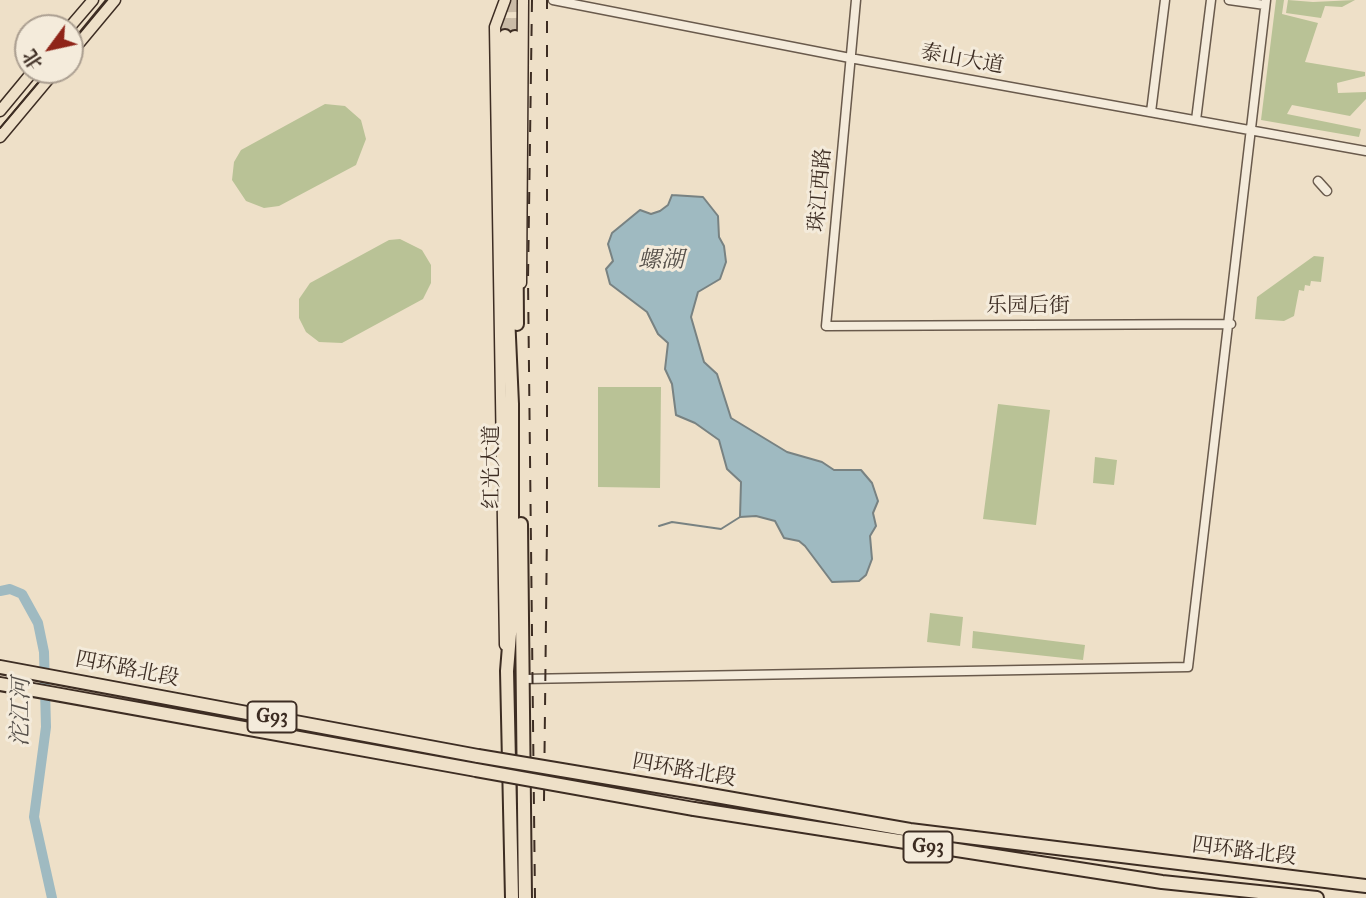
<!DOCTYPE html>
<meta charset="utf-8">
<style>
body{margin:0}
#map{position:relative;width:1366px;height:898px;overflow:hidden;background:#eee0c8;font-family:"IM FELL Great Primer","Noto Serif SC",serif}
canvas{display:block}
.north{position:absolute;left:14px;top:14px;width:70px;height:70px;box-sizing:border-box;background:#f4ebdb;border:2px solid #ab9f91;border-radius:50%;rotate:237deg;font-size:19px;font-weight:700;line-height:28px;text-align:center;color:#3d2d23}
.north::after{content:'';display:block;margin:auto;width:24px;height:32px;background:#8f2418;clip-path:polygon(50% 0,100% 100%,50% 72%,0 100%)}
</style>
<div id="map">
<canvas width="1366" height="898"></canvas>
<div class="north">北</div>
</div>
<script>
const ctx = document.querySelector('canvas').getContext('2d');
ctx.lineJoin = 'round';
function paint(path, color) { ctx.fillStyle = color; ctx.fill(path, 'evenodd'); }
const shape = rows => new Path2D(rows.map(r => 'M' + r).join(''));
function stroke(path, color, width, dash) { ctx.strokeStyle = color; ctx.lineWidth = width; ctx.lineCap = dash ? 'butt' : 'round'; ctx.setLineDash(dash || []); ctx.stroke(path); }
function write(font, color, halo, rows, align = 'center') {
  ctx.font = font + ' "IM FELL Great Primer","Noto Serif SC",serif'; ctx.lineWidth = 6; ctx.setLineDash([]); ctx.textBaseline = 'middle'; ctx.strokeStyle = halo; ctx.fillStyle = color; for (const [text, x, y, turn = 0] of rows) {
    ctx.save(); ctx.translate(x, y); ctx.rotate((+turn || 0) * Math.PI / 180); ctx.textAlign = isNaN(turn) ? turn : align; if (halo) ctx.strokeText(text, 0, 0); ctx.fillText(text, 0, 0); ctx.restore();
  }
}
paint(shape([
 [1276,0,1284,0,1282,14,1318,23,1305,62,1365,72,1365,76,1337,83,1338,93,1366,92,1366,99,1350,116,1292,105,1287,114,1361,129,1359,137,1261,120],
 [1288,0,1313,2,1355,0,1342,7,1325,6,1321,18,1286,13],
 [325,104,345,106,361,120,366,139,356,165,279,206,264,208,246,201,232,180,234,162,241,150],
 [400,239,422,250,431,265,431,283,423,299,342,343,319,342,306,332,299,318,299,299,310,283,389,240],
 [1314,256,1324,257,1321,282,1311,281,1310,286,1305,285,1304,291,1299,290,1294,316,1284,321,1255,319,1257,297],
 [598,387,661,387,660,488,598,487],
 [998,404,1050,410,1036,525,983,519],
 [1095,457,1117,460,1114,485,1093,483],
 [930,613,963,617,960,646,927,642],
 [973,631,1085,645,1083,660,972,648]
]), '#b9c296');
const water = shape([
 [672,195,703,197,718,216,719,237,724,246,726,262,720,279,698,292,691,317,704,362,717,374,731,418,787,452,822,462,834,470,861,470,872,483,878,501,873,513,876,526,870,536,872,559,866,575,859,581,832,582,805,546,799,541,784,538,775,521,756,516,740,517,741,482,727,469,719,440,695,423,676,415,672,384,665,369,668,343,658,334,647,312,610,284,606,269,613,261,608,244,612,233,640,210,651,214,660,211,668,205,672,195]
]);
paint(water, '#9fbac1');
stroke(water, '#788282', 2);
stroke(shape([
 [659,526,672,522,721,529,740,517]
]), '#788282', 2);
stroke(shape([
 [0,591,10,589,22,594,38,623,44,652,46,727,34,817,52,898]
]), '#9fbac1', 10);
stroke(shape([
 [505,0,505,36],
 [514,0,515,37]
]), '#cbbca7', 12, [12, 6]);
const minor = shape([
 [553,0,850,58,1366,151],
 [856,0,826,326,1231,324],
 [1229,0,1265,5],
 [1151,112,1165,0],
 [1196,120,1211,0],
 [1318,181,1327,191],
 [524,679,1188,667,1266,0]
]);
const major = shape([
 [69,28,93,0],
 [70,54,115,0],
 [0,111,34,70],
 [0,137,56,70],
 [521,283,523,0],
 [505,645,495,27,505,0]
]);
const highway = shape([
 [505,36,505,248,512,404,512,609,507,671,512,898],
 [515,37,517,324],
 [521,524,525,898],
 [0,667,478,756],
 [0,684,476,770],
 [699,793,910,830,1366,886],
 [694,809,1162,882,1317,898]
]);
stroke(minor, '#695a4c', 11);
stroke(major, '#3d2d23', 13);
stroke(highway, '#3d2d23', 16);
stroke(minor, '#f4ebdb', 8);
stroke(major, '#eee0c8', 10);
stroke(highway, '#eee0c8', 12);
stroke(shape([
 [70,44,106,0],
 [0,128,49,70]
]), '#3d2d23', 2);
stroke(shape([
 [532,0,528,280,535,898],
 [544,801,547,528,547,0]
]), '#3d2d23', 2, [12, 12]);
const highwayBridge = shape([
 [478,756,699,793],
 [476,770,694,809]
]);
stroke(highwayBridge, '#3d2d23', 16, []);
stroke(highwayBridge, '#eee0c8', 12);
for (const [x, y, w] of [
 [272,717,49],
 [928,847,49]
]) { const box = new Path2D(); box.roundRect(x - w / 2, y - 15.5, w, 31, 5); ctx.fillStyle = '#f4ebdb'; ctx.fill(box); stroke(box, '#3d2d23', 2); }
write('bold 19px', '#3d2d23', null, [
 ["G93",272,717],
 ["G93",928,847]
]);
write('21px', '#3d2d23', '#f4ebdb', [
 ["泰山大道",962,60,10],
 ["珠江西路",821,190,-85],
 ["乐园后街",1028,307],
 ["红光大道",493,467,-90],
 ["四环路北段",127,670,11],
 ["四环路北段",684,771,10],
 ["四环路北段",1244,852,7]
]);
write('italic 23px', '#56504a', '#f4ebdb', [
 ["螺湖",661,261],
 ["沱江河",22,712,-89]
]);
</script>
